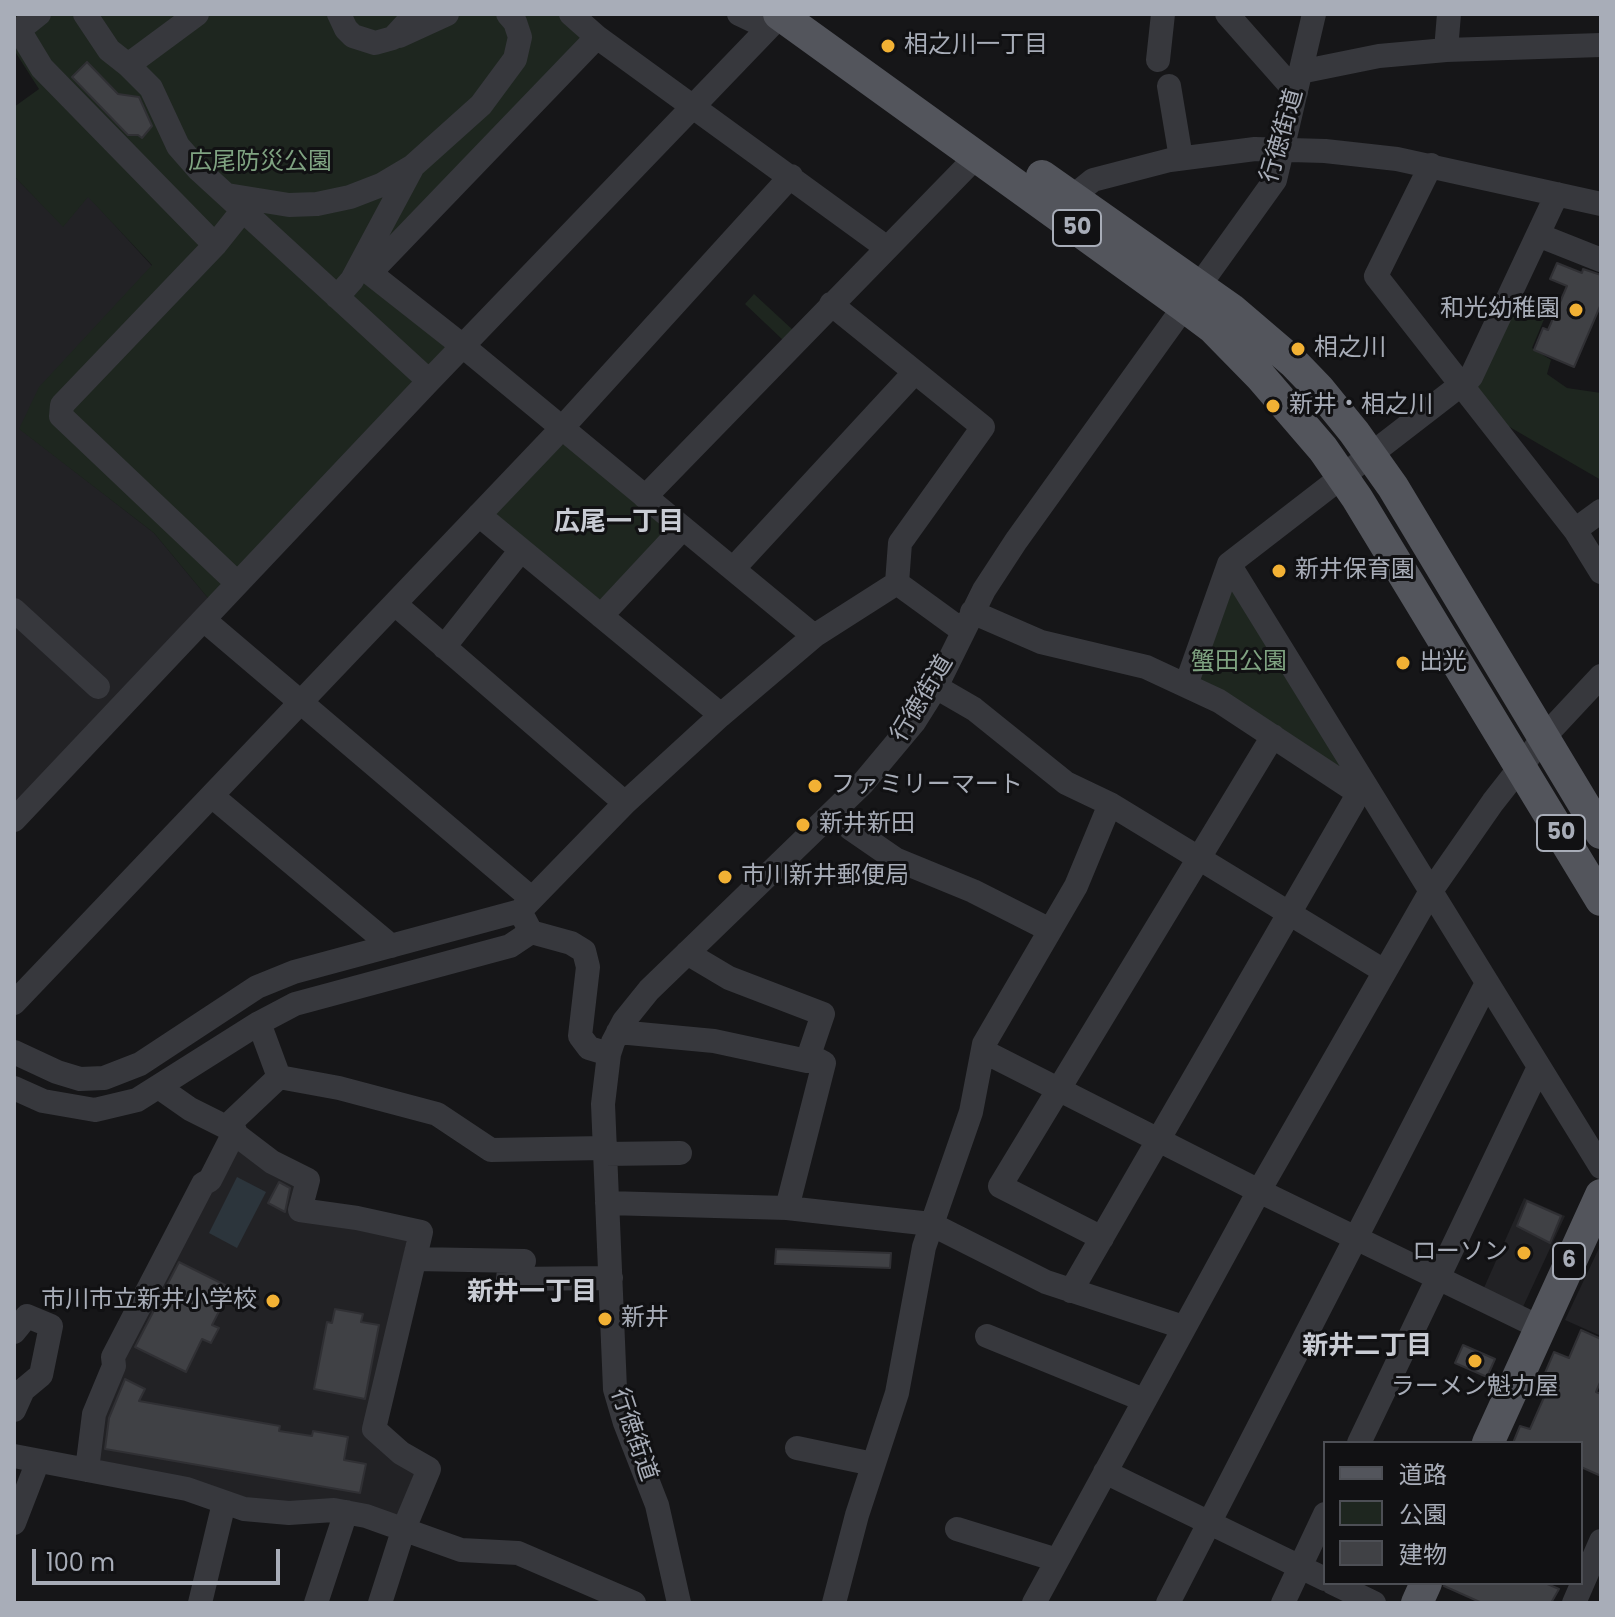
<!DOCTYPE html>
<meta charset="utf-8">
<style>
body{margin:0}
#map{position:relative;width:1615px;height:1617px;overflow:hidden;background:#161618;font-family:Poppins,"Noto Sans JP",sans-serif}
canvas{display:block}
.frame{position:absolute;inset:0;border:16px solid #a8adb8;pointer-events:none}
.legend{position:absolute;left:1323px;top:1441px;width:260px;height:144px;box-sizing:border-box;background:#111113;border:2px solid #4d4f55;margin:0;padding:10px 14px;list-style:none;font-size:24px;color:#a8adb8}
.legend li{display:flex;align-items:center;gap:16px;height:40px}
.legend b{width:40px;border:2px solid #4d4f55}
.scale{position:absolute;left:32px;top:1549px;width:248px;height:36px;box-sizing:border-box;border:4px solid #a8adb8;border-top:0;padding-left:10px;font-size:24px;line-height:28px;white-space:nowrap;color:#a8adb8;-webkit-text-stroke:6px #111113;paint-order:stroke}
</style>
<div id="map">
<canvas width="1615" height="1617"></canvas>
<div class="frame"></div>
<ul class="legend">
<li><b style="height:10px;background:#53555c"></b>道路</li>
<li><b style="height:22px;background:#1e261f"></b>公園</li>
<li><b style="height:22px;background:#404145"></b>建物</li>
</ul>
<div class="scale">100 m</div>
</div>
<script>
const ctx = document.querySelector('canvas').getContext('2d');
ctx.lineJoin = 'round';
function paint(path, color) { ctx.fillStyle = color; ctx.fill(path, 'evenodd'); }
const shape = rows => new Path2D(rows.map(r => 'M' + r).join(''));
function stroke(path, color, width, dash) { ctx.strokeStyle = color; ctx.lineWidth = width; ctx.lineCap = dash ? 'butt' : 'round'; ctx.setLineDash(dash || []); ctx.stroke(path); }
function write(font, color, halo, rows, align = 'center') {
  ctx.font = font + ' Poppins,"Noto Sans JP",sans-serif'; ctx.lineWidth = 6; ctx.setLineDash([]); ctx.textBaseline = 'middle'; ctx.strokeStyle = halo; ctx.fillStyle = color; for (const [text, x, y, turn = 0] of rows) {
    ctx.save(); ctx.translate(x, y); ctx.rotate((+turn || 0) * Math.PI / 180); ctx.textAlign = isNaN(turn) ? turn : align; if (halo) ctx.strokeText(text, 0, 0); ctx.fillText(text, 0, 0); ctx.restore();
  }
}
paint(shape([
 [14,176,63,226,88,196,152,266,40,387,20,429,154,533,208,598,14,808],
 [235,1147,300,1186,293,1214,407,1239,367,1435,417,1473,400,1516,270,1505,98,1466,98,1415,120,1356],
 [1524,1198,1565,1216,1522,1309,1483,1290],
 [1601,1244,1601,1336,1565,1320]
]), '#222225');
paint(shape([
 [14,14,560,14,581,33,580,40,360,275,446,344,447,354,208,598,154,533,19,429,39,387,152,265,88,197,63,227,14,176,14,107,39,89,14,50],
 [754,294,794,331,784,341,745,304],
 [1517,302,1545,317,1532,348,1551,360,1547,374,1567,388,1601,393,1601,480,1501,422,1475,383],
 [567,444,668,527,603,602,495,518,496,511,561,445],
 [1228,589,1236,589,1344,764,1338,769,1200,684,1198,675]
]), '#1e261f');
paint(shape([
 [237,1177,266,1192,237,1248,209,1233]
]), '#2c353c');
const building = shape([
 [87,62,118,94,139,97,152,126,142,138,138,135,128,135,72,77,87,62],
 [1557,263,1582,273,1583,269,1601,275,1601,304,1574,367,1534,350,1543,328,1548,330,1567,286,1550,279,1557,263],
 [279,1182,290,1188,285,1212,268,1203,279,1182],
 [1527,1201,1561,1216,1550,1243,1517,1226,1527,1201],
 [776,1249,891,1253,890,1268,775,1264,776,1249],
 [179,1262,231,1288,212,1325,219,1328,211,1343,202,1339,186,1372,135,1347,179,1262],
 [335,1309,363,1314,361,1322,379,1325,365,1399,314,1389,327,1322,332,1323,335,1309],
 [1581,1330,1601,1339,1601,1380,1596,1392,1601,1394,1601,1476,1581,1467,1581,1443,1513,1443,1520,1426,1530,1429,1553,1377,1545,1373,1554,1352,1569,1358,1581,1330],
 [1463,1345,1495,1359,1487,1377,1455,1363,1463,1345],
 [125,1379,145,1389,139,1401,280,1426,279,1431,312,1436,313,1431,348,1437,344,1460,366,1464,360,1493,105,1449,109,1418,125,1379],
 [1445,1583,1545,1583,1559,1589,1551,1603,1482,1603,1444,1586,1445,1583]
]);
paint(building, '#404145');
stroke(building, '#303034', 2);
stroke(shape([
 [85,14,109,50,128,65],
 [197,14,128,65,151,88,178,146,199,170,429,381],
 [339,14,346,29,353,36,375,43,393,38,415,14],
 [571,14,597,37,887,248],
 [739,14,758,23,780,15],
 [1227,14,1296,92],
 [19,30,42,68,215,245],
 [14,34,39,14],
 [399,36,447,14],
 [597,37,370,273,464,347,814,636],
 [1446,50,1449,14],
 [1158,60,1163,14],
 [1300,72,1379,56,1446,50,1601,45],
 [1169,86,1181,158],
 [1431,165,1376,276,1575,530,1601,572],
 [227,195,289,205,317,204,350,197,381,185,413,166,481,105,515,59,520,37,515,22,508,14],
 [1072,197,1093,180,1170,160,1255,149,1325,151,1397,159,1601,204],
 [1538,235,1601,260],
 [337,297,352,280,412,168],
 [831,304,983,427,900,543,897,583],
 [645,497,977,156],
 [479,515,721,715],
 [1575,530,1601,511],
 [1229,564,1601,1167],
 [733,569,915,372],
 [237,583,61,416,62,405,215,245,243,210],
 [395,604,625,803],
 [14,610,98,687],
 [972,612,1041,642,1146,667,1219,701,1357,792,1366,786],
 [601,616,683,528],
 [204,620,531,898],
 [444,647,521,550],
 [1186,685,1229,564,1471,377,1557,194],
 [936,687,974,709,1066,783,1110,804,1384,971],
 [212,796,391,946],
 [835,811,850,828,895,859,973,891,1050,930],
 [14,820,429,381,782,14],
 [14,1003,562,428,791,176],
 [259,1023,279,1077,339,1088,437,1114,491,1150,604,1148],
 [618,1032,714,1041,807,1061,823,1014,729,978,687,953],
 [983,1051,1259,1191,1539,1327],
 [14,1052,57,1072,80,1079,104,1078,140,1064,257,987,294,972,520,911],
 [609,1054,589,1048,580,1036,588,967,584,951,571,943,531,932,520,911,625,803,721,715,814,636,897,583,963,631],
 [279,1077,226,1127,272,1162,308,1180,300,1210,357,1218,421,1232,374,1429,401,1453,429,1469,403,1531,380,1603],
 [14,1088,43,1101,95,1110,137,1100,259,1023,295,1004,510,946,531,932],
 [160,1088,190,1109,226,1127],
 [605,1154,680,1153],
 [607,1203,787,1208,931,1224,1046,1282,1183,1327],
 [787,1208,824,1063,809,1055],
 [1102,1238,1000,1186,1273,736],
 [415,1259,524,1261],
 [510,1261,508,1279,611,1278],
 [1071,1291,1353,803,1357,792],
 [14,1332,27,1316,51,1326,41,1375,23,1390,14,1410],
 [987,1336,1144,1400],
 [1359,1443,1539,1067],
 [797,1448,873,1464],
 [14,1456,187,1489,244,1509,289,1513,334,1510,366,1516,461,1550,518,1553,634,1603],
 [87,1470,94,1414,114,1366,113,1357,203,1184,210,1180,235,1131],
 [1105,1472,1325,1579],
 [14,1523,38,1461],
 [957,1529,1057,1560],
 [1333,1583,1374,1603],
 [200,1603,224,1503],
 [316,1603,346,1512],
 [679,1603,657,1505,625,1423,615,1389,603,1104,609,1054,613,1042,624,1021,649,990,863,783,914,722,936,687,984,590,1016,541,1275,180,1314,14],
 [834,1603,857,1515,897,1393,924,1247,971,1112,984,1044,1076,886,1110,804],
 [1034,1603,1259,1191,1431,891,1493,802,1544,737,1601,676],
 [1168,1603,1487,983],
 [1283,1603,1325,1514],
 [1574,1603,1601,1541]
]), '#37383d', 24);
stroke(shape([
 [779,14,1185,307,1213,328,1261,377,1323,449,1357,498,1601,900],
 [1042,176,1231,309,1293,362,1319,389,1354,432,1393,487,1601,833],
 [1488,1443,1601,1195],
 [1417,1603,1426,1583]
]), '#53555c', 32);
for (const [x, y, r, color] of [
 [888,46,8,"#f2b134"],
 [1576,310,8,"#f2b134"],
 [1298,349,8,"#f2b134"],
 [1273,406,8,"#f2b134"],
 [1279,571,8,"#f2b134"],
 [1403,663,8,"#f2b134"],
 [815,786,8,"#f2b134"],
 [803,825,8,"#f2b134"],
 [725,877,8,"#f2b134"],
 [1524,1253,8,"#f2b134"],
 [273,1301,8,"#f2b134"],
 [605,1319,8,"#f2b134"],
 [1475,1361,8,"#f2b134"]
]) { const dot = new Path2D(); dot.arc(x, y, r, 0, 2 * Math.PI); ctx.fillStyle = color; ctx.fill(dot); stroke(dot, '#111113', 3); }
for (const [x, y, w] of [
 [1077,228,48],
 [1561,833,48],
 [1569,1261,32]
]) { const box = new Path2D(); box.roundRect(x - w / 2, y - 18, w, 36, 6); ctx.fillStyle = '#111113'; ctx.fill(box); stroke(box, '#a8adb8', 2); }
write('bold 22px', '#a8adb8', null, [
 ["50",1077,228],
 ["50",1561,833],
 ["6",1569,1261]
]);
write('24px', '#a8adb8', '#111113', [
 ["相之川一丁目",904,46],
 ["和光幼稚園",1560,310,"right"],
 ["相之川",1314,349],
 ["新井・相之川",1289,406],
 ["新井保育園",1295,571],
 ["出光",1419,663],
 ["ファミリーマート",831,786],
 ["新井新田",819,825],
 ["市川新井郵便局",741,877],
 ["ローソン",1508,1253,"right"],
 ["市川市立新井小学校",257,1301,"right"],
 ["新井",621,1319],
 ["ラーメン魁力屋",1475,1388,"center"]
], 'left');
write('24px', '#a8adb8', '#111113', [
 ["行徳街道",1283,136,-74],
 ["行徳街道",923,699,-59],
 ["行徳街道",633,1435,71]
]);
write('24px', '#7fa381', '#111113', [
 ["広尾防災公園",260,163],
 ["蟹田公園",1239,663]
]);
write('bold 26px', '#c9ccd4', '#111113', [
 ["広尾一丁目",619,523],
 ["新井一丁目",532,1293],
 ["新井二丁目",1367,1347]
]);
</script>
